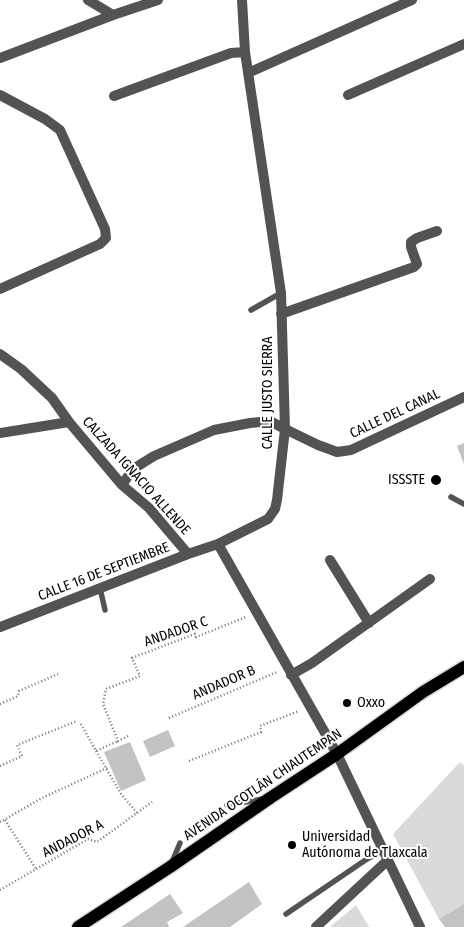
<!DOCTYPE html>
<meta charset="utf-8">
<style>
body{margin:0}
canvas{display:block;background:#fff}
</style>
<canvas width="464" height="927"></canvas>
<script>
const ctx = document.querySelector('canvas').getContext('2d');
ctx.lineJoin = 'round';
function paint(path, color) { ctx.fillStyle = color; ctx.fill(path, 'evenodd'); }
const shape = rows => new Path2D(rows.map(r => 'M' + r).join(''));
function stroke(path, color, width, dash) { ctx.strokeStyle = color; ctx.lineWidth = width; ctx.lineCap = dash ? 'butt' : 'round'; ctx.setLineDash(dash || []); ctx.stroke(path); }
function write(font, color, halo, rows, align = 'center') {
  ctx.font = font + ' "Fira Sans Condensed",sans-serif'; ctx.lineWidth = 4; ctx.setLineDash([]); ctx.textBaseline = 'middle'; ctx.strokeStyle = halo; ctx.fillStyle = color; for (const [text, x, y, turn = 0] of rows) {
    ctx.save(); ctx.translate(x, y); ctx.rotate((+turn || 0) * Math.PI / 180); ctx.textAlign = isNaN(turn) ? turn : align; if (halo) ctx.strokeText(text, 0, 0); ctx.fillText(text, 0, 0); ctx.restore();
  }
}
paint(shape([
 [460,762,464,765,464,904,439,919,393,834],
 [356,905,369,927,330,927]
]), '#dadada');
paint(shape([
 [464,443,464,464,457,446],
 [168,730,175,746,150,757,143,741],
 [130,742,146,780,121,791,104,752],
 [249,882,262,904,230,927,183,927],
 [170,894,183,913,167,922,169,927,121,927],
 [464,904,464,927,445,927,439,919]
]), '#c3c3c3');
const primary = shape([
 [78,927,170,867,270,798,337,754,423,692,464,667]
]);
stroke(primary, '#dbdbdb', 15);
stroke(shape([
 [0,704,18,696,19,691,58,674],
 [169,718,277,672],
 [81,724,96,751,118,741],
 [128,736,118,741,103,704,106,689,140,676,132,658,195,634,196,637,246,617],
 [96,751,121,794,137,813],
 [189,761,261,732,260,726,299,711],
 [0,766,22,756,17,745,77,721],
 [5,820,36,869],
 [0,822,42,798,107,768],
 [0,890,88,839,97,842,152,802]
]), '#757575', 2.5, [1, 2.5]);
stroke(shape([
 [251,310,281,293],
 [451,497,464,504],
 [100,588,105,610],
 [227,805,263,799],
 [172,862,180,843],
 [286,914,367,859,383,850]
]), '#535353', 5.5);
stroke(shape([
 [88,0,113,15],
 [0,58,113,15,158,0],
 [248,73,412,0],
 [0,95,45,119,60,130,105,229,106,238,100,244,0,289],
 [348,95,464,44],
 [114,96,231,53,245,52],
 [281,314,414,267,417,264,411,247,411,242,417,238,437,231],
 [0,354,21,369,52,398,69,422,122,485,149,508,188,554],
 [0,433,69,422],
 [122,485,133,469,154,456,214,430,250,423,270,421,285,429,318,445,337,452,351,450,464,397],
 [218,544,337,754,420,927],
 [330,560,369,623],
 [0,627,188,554,218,544,268,519,275,509,277,500,285,429,281,293,245,52,242,0],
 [291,675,312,663,430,579],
 [316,927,388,860]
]), '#535353', 10);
stroke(primary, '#000', 12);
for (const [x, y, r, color] of [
 [436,480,6,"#000"],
 [347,703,5,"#000"],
 [292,845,5,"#000"]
]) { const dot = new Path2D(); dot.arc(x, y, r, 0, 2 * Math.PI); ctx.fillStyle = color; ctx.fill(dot); stroke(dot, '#fff', 2); }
write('14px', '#000', '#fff', [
 ["CALLE JUSTO SIERRA",268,393,-90],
 ["CALLE DEL CANAL",395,414,-25],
 ["CALZADA IGNACIO ALLENDE",136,476,48],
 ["CALLE 16 DE SEPTIEMBRE",104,572,-21],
 ["ANDADOR C",176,632,-19],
 ["ANDADOR B",224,683,-23],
 ["AVENIDA OCOTLÁN CHIAUTEMPAN",263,785,-34],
 ["ANDADOR A",73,839,-27]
]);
write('14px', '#000', '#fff', [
 ["ISSSTE",425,480,"right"],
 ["Oxxo",357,703],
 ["Universidad",302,837],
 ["Autónoma de Tlaxcala",302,853]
], 'left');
</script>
